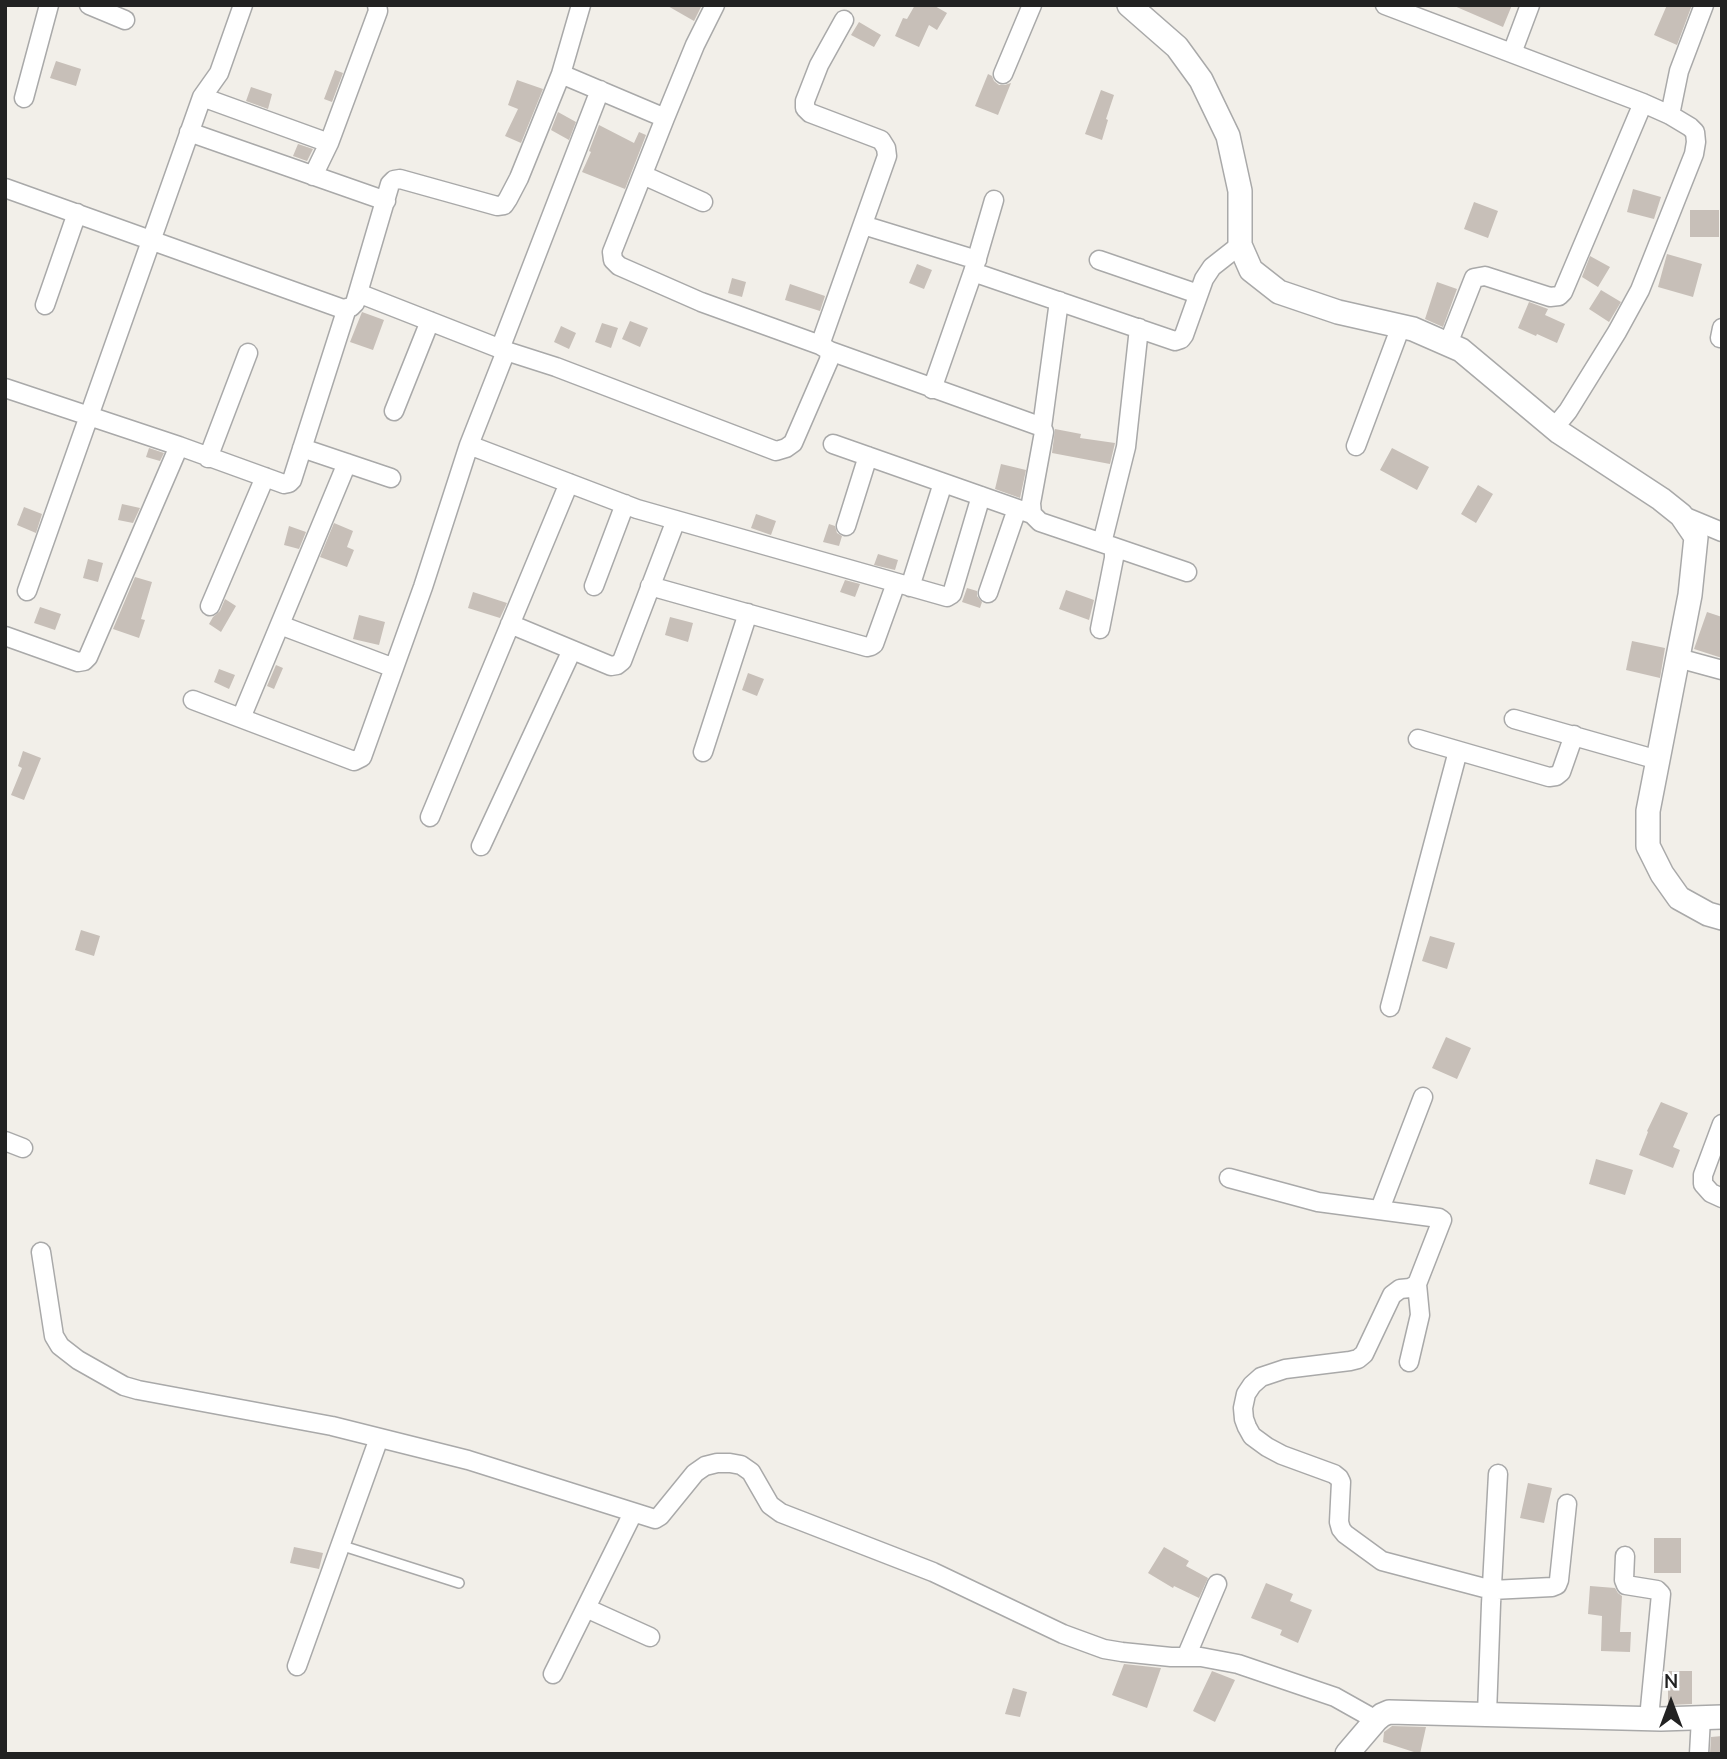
<!DOCTYPE html>
<style>
body{margin:0}
#map{position:relative;width:1727px;height:1759px;overflow:hidden;background:#f2efe9;font-family:"Nunito Sans",sans-serif}
canvas{display:block}
.frame{position:absolute;inset:0;border:7px solid #222;pointer-events:none}
.north{position:absolute;left:1636px;top:1668px;width:70px;height:70px;-webkit-text-stroke:5px #fff;paint-order:stroke;rotate:0deg;font-size:19px;font-weight:700;line-height:28px;text-align:center;color:#222}
.north::after{content:'';display:block;margin:auto;width:24px;height:32px;background:#222;clip-path:polygon(50% 0,100% 100%,50% 72%,0 100%)}
</style>
<div id="map">
<canvas width="1727" height="1759"></canvas>
<div class="frame"></div>
<div class="north">N</div>
</div>
<script>
const ctx = document.querySelector('canvas').getContext('2d');
ctx.lineJoin = 'round';
function paint(path, color) { ctx.fillStyle = color; ctx.fill(path, 'evenodd'); }
const shape = rows => new Path2D(rows.map(r => 'M' + r).join(''));
function stroke(path, color, width, dash) { ctx.strokeStyle = color; ctx.lineWidth = width; ctx.lineCap = dash ? 'butt' : 'round'; ctx.setLineDash(dash || []); ctx.stroke(path); }
paint(shape([
 [666,5,702,5,694,21],
 [915,5,933,5,947,13,937,30,929,25,919,47,895,36,903,18,907,19],
 [1452,5,1512,5,1503,27],
 [1667,5,1692,5,1677,45,1654,35],
 [859,22,881,35,874,47,851,35],
 [56,61,81,69,76,86,50,78],
 [335,70,343,73,332,102,324,99],
 [988,74,992,76,994,81,999,85,1005,85,1011,83,998,115,975,106],
 [517,80,543,89,521,143,505,136,518,109,508,105],
 [251,87,272,94,268,109,246,101],
 [1101,90,1114,95,1106,119,1108,120,1102,140,1085,134],
 [558,112,576,122,569,140,551,130],
 [599,125,634,143,639,132,646,135,625,189,582,172,591,152,589,151],
 [298,144,313,149,307,161,293,156],
 [1633,189,1661,197,1654,219,1627,212],
 [1474,202,1498,211,1488,238,1464,229],
 [1690,210,1719,210,1719,237,1690,237],
 [1667,254,1702,264,1693,297,1658,287],
 [1590,256,1610,267,1598,287,1582,277],
 [917,264,932,270,924,289,909,283],
 [732,278,746,282,742,297,728,293],
 [1437,282,1457,289,1443,327,1425,319],
 [790,284,825,296,820,311,785,300],
 [1601,290,1621,302,1609,322,1589,309],
 [1529,302,1548,309,1545,315,1565,324,1557,343,1537,334,1536,336,1518,328],
 [362,312,384,320,373,350,350,342],
 [630,321,648,328,640,347,622,339],
 [602,323,618,328,611,348,595,342],
 [561,326,576,333,569,349,554,342],
 [1055,429,1081,434,1080,438,1115,443,1110,464,1052,453],
 [149,448,164,453,160,461,146,457],
 [1392,448,1429,467,1417,490,1380,470],
 [1001,464,1026,470,1020,498,995,489],
 [1478,485,1493,494,1476,523,1461,514],
 [122,504,140,508,133,523,118,520],
 [24,507,42,514,36,533,17,525],
 [756,514,776,521,771,535,751,528],
 [334,523,353,531,347,547,354,550,347,567,320,557],
 [829,524,835,526,837,533,842,536,839,546,823,542],
 [289,526,306,532,299,549,284,545],
 [878,554,898,560,895,570,874,565],
 [88,559,103,563,98,582,83,578],
 [135,577,152,582,141,619,145,620,139,638,113,629],
 [845,580,860,584,855,597,840,592],
 [967,588,977,591,977,596,982,602,980,608,962,602],
 [1066,590,1094,600,1089,620,1059,609],
 [473,592,507,603,500,618,468,608],
 [225,599,236,606,221,632,209,624,213,617,220,611],
 [40,607,61,614,55,630,34,623],
 [1707,612,1722,617,1722,658,1694,649],
 [359,615,385,622,379,645,353,639],
 [670,617,693,623,688,642,665,635],
 [1632,641,1665,648,1660,678,1626,670],
 [276,665,283,668,274,689,267,686],
 [219,669,235,675,229,689,214,682],
 [748,673,764,679,757,696,742,690],
 [23,751,41,758,24,800,11,795,22,768,18,766],
 [81,930,100,936,94,956,75,950],
 [1430,936,1455,943,1447,969,1422,961],
 [1446,1037,1471,1048,1457,1079,1432,1068],
 [1661,1102,1688,1113,1673,1147,1680,1150,1673,1168,1639,1155,1648,1132,1647,1131],
 [1596,1159,1633,1170,1625,1195,1589,1184],
 [1528,1483,1552,1488,1544,1523,1520,1518],
 [1654,1538,1681,1538,1681,1573,1654,1573],
 [294,1547,323,1553,319,1569,290,1563],
 [1164,1547,1189,1561,1186,1566,1208,1578,1199,1598,1174,1586,1173,1588,1148,1573],
 [1266,1583,1293,1594,1290,1601,1312,1610,1298,1643,1280,1635,1282,1630,1251,1618],
 [1590,1586,1615,1588,1618,1593,1622,1596,1620,1632,1631,1632,1630,1652,1601,1651,1602,1616,1588,1614],
 [1124,1664,1161,1668,1147,1708,1112,1695],
 [1212,1671,1235,1680,1215,1722,1193,1711],
 [1668,1671,1692,1671,1692,1704,1668,1705],
 [1013,1688,1027,1692,1020,1717,1005,1714],
 [1392,1726,1426,1727,1420,1754,1383,1742,1384,1732],
 [1722,1736,1722,1754,1710,1754,1711,1737]
]), '#c7bfb8');
const service = shape([
 [340,1545,459,1583]
]);
const minor = shape([
 [89,5,125,20],
 [1385,5,1643,103,1670,115,1690,127,1695,132,1696,142,1694,154,1640,290,1617,332,1568,411,1554,428],
 [1512,53,1530,5],
 [561,74,665,118],
 [1003,74,1032,5],
 [202,97,329,143],
 [24,98,49,5],
 [1670,115,1679,71,1704,5],
 [189,132,386,201],
 [643,175,703,202],
 [313,176,329,143,378,11,377,5],
 [5,188,343,309,351,307,355,303,390,184,394,180,400,179,497,206,504,205,508,199,519,178,561,74,581,5],
 [863,225,977,260],
 [1099,260,1198,294],
 [973,272,1175,341,1181,339,1184,335,1204,279,1212,267,1240,245],
 [358,293,506,351],
 [45,305,77,213],
 [1720,338,1722,328],
 [1448,344,1474,278,1485,276,1550,297,1559,296,1563,292,1643,103],
 [820,345,887,156,886,148,881,140,810,113,805,108,805,101,819,65,844,20],
 [500,349,600,90],
 [830,351,1042,427,1044,432,1031,503,1032,514,1040,522,1111,546,1114,551,1114,558,1100,629],
 [5,388,179,446,284,484,289,483,292,480,347,308],
 [932,389,973,272,994,200],
 [394,411,430,321],
 [1042,427,1059,301],
 [833,444,1032,514],
 [469,445,637,509,947,597,952,594,981,496],
 [1356,446,1401,326],
 [302,448,391,478],
 [208,458,248,353],
 [1681,515,1722,532],
 [846,526,868,456],
 [1102,543,1126,447,1139,328],
 [1111,546,1187,572],
 [594,586,625,504],
 [650,586,867,647,871,646,874,644,896,583],
 [910,587,943,483],
 [27,591,202,97,219,73,243,5],
 [988,593,1017,509],
 [210,606,265,477],
 [510,624,611,666,617,665,622,661,676,520],
 [280,625,394,668],
 [5,636,78,662,84,661,88,657,179,446],
 [1678,658,1722,670],
 [193,700,354,761,362,757,423,587,469,445,506,351,556,367,776,451,786,448,793,443,829,360,830,351,820,345,701,302,619,266,613,260,612,252,665,118,695,45,715,5],
 [241,718,347,463],
 [1514,719,1658,760],
 [1418,739,1549,777,1556,776,1561,772,1574,735],
 [703,752,748,613],
 [430,817,569,483],
 [481,846,572,650],
 [1390,1007,1458,751],
 [1722,1124,1703,1175,1703,1184,1711,1193,1722,1198],
 [5,1141,23,1148],
 [1229,1178,1318,1202,1439,1218,1442,1220,1417,1284,1410,1288,1400,1289,1392,1295,1364,1354,1358,1359,1350,1361,1285,1369,1261,1377,1252,1385,1246,1394,1243,1408,1244,1419,1247,1427,1252,1436,1267,1447,1282,1455,1334,1474,1339,1478,1341,1482,1339,1522,1341,1529,1345,1534,1382,1561,1492,1590,1552,1587,1557,1585,1559,1580,1567,1504],
 [1380,1209,1423,1097],
 [41,1252,54,1336,60,1346,78,1360,124,1386,138,1390,332,1426,468,1460,655,1519,660,1516,695,1473,705,1466,717,1463,730,1463,741,1465,751,1472,770,1505,781,1513,933,1572,1063,1634,1104,1649,1122,1652,1171,1657,1201,1657,1238,1664,1335,1697,1376,1720],
 [1409,1362,1420,1315,1417,1284],
 [1625,1556,1624,1580,1626,1585,1657,1590,1661,1594,1649,1718],
 [586,1608,650,1637],
 [1186,1657,1217,1584],
 [297,1666,379,1438],
 [553,1674,633,1513],
 [1487,1714,1491,1604,1498,1474],
 [1699,1754,1701,1718]
]);
const tertiary = shape([
 [1129,5,1177,47,1201,80,1228,136,1240,191,1240,245,1251,270,1279,292,1338,312,1413,329,1461,350,1559,432,1661,499,1681,515,1696,537,1690,595,1648,811,1648,846,1662,874,1679,898,1708,914,1722,918],
 [1347,1754,1376,1720,1382,1715,1389,1712,1661,1719,1722,1717]
]);
stroke(service, '#a9a9a9', 12);
stroke(minor, '#a9a9a9', 21);
stroke(tertiary, '#a9a9a9', 26);
stroke(service, '#fff', 9);
stroke(minor, '#fff', 18);
stroke(tertiary, '#fff', 23);
</script>
